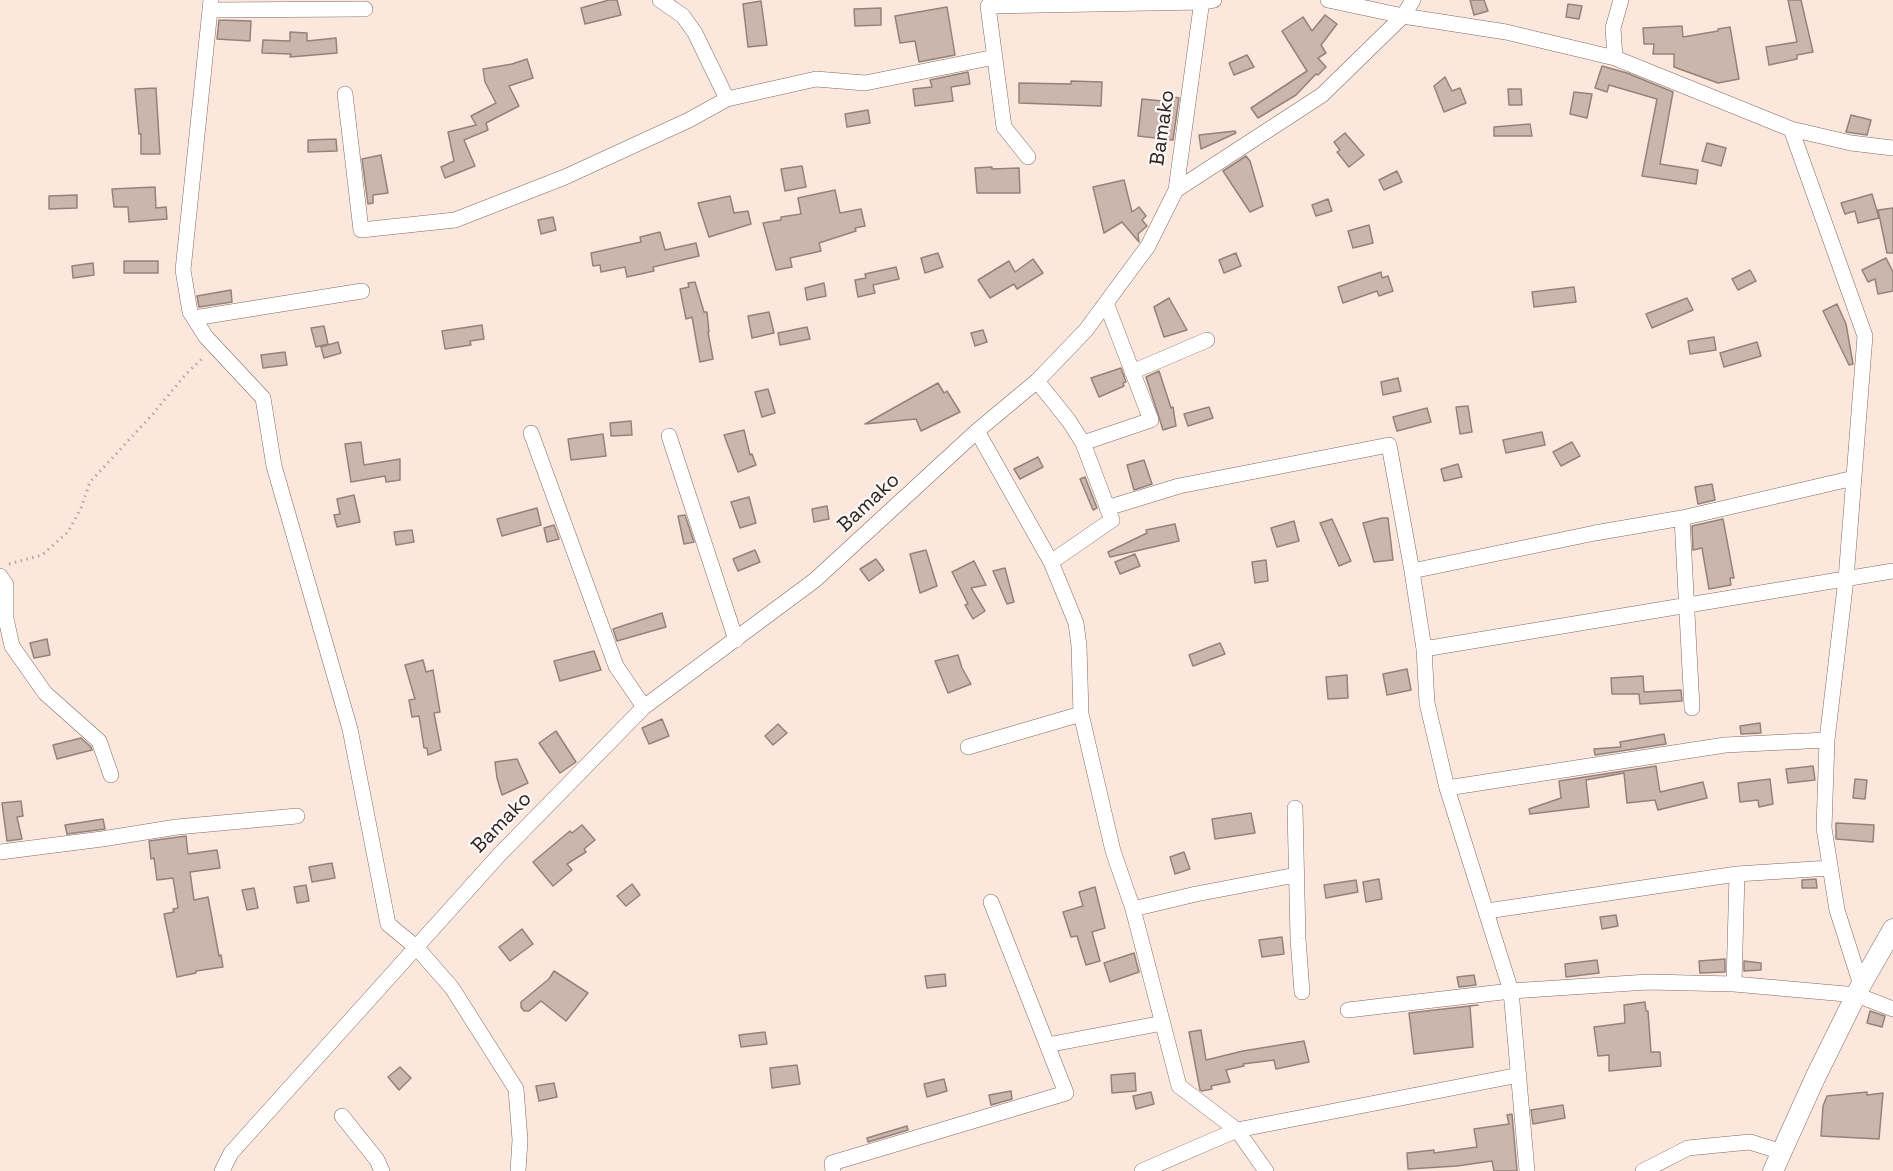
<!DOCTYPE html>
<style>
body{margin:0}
canvas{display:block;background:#fce7dd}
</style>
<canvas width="1893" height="1171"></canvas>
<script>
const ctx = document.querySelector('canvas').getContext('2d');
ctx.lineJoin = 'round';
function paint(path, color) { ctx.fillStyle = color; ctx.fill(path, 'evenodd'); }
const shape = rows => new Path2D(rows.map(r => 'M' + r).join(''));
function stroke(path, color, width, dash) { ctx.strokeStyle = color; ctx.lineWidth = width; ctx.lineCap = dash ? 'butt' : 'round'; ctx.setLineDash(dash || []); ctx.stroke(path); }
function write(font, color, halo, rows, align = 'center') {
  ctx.font = font + ' "Space Grotesk",sans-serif'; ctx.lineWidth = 4.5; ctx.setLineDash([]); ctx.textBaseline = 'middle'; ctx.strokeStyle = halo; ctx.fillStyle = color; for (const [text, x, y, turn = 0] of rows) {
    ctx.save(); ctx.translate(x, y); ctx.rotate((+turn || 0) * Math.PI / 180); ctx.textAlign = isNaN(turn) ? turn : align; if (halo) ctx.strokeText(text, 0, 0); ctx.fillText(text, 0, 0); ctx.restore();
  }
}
const building = shape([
 [609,0,617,0,621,15,585,24,581,8,609,0],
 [1470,0,1484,0,1488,11,1474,15,1470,0],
 [1788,0,1801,0,1813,52,1797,55,1797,59,1769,65,1766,47,1797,42,1788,0],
 [761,1,767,45,748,47,743,4,761,1],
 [1568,4,1582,6,1579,19,1566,17,1568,4],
 [947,7,955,55,919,62,915,41,900,43,895,16,947,7],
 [881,8,881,25,855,26,854,9,881,8],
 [1325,15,1337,24,1321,45,1326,53,1318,58,1326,67,1318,75,1316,74,1296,95,1258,118,1251,108,1307,71,1282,31,1303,17,1312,31,1325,15],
 [219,20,251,21,250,41,217,39,219,20],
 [1682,26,1683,37,1718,31,1718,29,1730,27,1739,79,1718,83,1674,67,1674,54,1653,54,1654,44,1644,44,1643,28,1682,26],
 [290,32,307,33,307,41,336,38,337,53,290,57,291,54,262,53,263,40,290,41,290,32],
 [1247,55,1254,67,1234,75,1229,63,1247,55],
 [527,59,533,78,509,86,519,106,486,123,488,130,464,140,475,166,445,178,441,167,454,161,448,132,476,125,471,116,496,103,485,82,483,69,512,64,527,59],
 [1602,66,1627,73,1673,92,1660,164,1698,170,1696,184,1642,176,1657,99,1609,85,1607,92,1595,88,1602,66],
 [968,72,970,84,951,87,953,101,915,106,913,89,932,87,930,80,968,72],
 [1445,77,1452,91,1460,88,1466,103,1444,112,1434,86,1445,77],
 [1071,81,1102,82,1101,106,1019,103,1019,83,1071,84,1071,81],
 [156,88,160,154,141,154,141,134,139,134,135,89,156,88],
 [1508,89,1521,89,1522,105,1509,105,1508,89],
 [1574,92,1592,94,1587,118,1570,114,1574,92],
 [1174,97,1179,98,1173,140,1138,136,1142,99,1173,102,1174,97],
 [868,110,870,123,847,127,845,114,868,110],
 [1851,115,1871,120,1867,135,1846,132,1851,115],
 [1530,124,1532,136,1494,136,1494,127,1530,124],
 [1235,131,1236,133,1201,149,1199,135,1235,131],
 [1345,133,1364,155,1349,167,1337,152,1340,150,1334,142,1345,133],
 [336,139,337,151,308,152,308,140,336,139],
 [1707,143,1726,148,1721,166,1702,161,1707,143],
 [381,155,388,193,373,195,373,203,368,204,362,159,381,155],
 [1246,156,1250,161,1263,206,1250,212,1223,171,1246,156],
 [802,166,806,187,785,191,781,169,802,166],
 [992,167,992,169,1019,168,1020,193,977,193,975,168,992,167],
 [1397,171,1402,182,1384,190,1379,180,1397,171],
 [1124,180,1132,212,1139,207,1146,216,1142,220,1147,226,1138,234,1139,242,1122,222,1104,233,1093,187,1124,180],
 [155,187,156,208,166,207,167,219,129,222,128,207,114,207,112,189,155,187],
 [835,190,840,213,861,209,865,226,855,228,856,231,819,243,821,251,790,258,792,267,776,270,763,223,781,220,781,217,801,214,798,198,835,190],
 [1872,194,1879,218,1858,223,1855,211,1845,214,1841,203,1872,194],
 [77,195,77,208,49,209,49,196,77,195],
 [730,196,734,213,748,211,751,224,709,237,698,203,730,196],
 [1328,199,1332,211,1316,216,1312,205,1328,199],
 [1893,208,1893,253,1887,253,1878,210,1893,208],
 [553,217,556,230,541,234,538,220,553,217],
 [1369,225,1373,243,1353,248,1348,231,1369,225],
 [660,232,665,250,696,243,699,256,653,267,654,271,627,277,625,267,601,272,600,265,593,266,591,253,641,242,640,237,660,232],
 [938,253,943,267,925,273,921,258,938,253],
 [1236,253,1241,266,1224,273,1219,260,1236,253],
 [1886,258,1893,272,1893,291,1878,294,1875,279,1868,282,1862,270,1886,258],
 [1033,259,1043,273,1017,289,1014,284,990,298,978,280,1009,261,1015,272,1033,259],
 [124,261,158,261,158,273,124,273,124,261],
 [93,263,94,275,73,278,72,266,93,263],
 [896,267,899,279,873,285,875,293,858,297,855,280,866,278,865,274,896,267],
 [1750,270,1756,281,1738,290,1732,279,1750,270],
 [1381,272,1382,278,1388,276,1393,291,1379,296,1377,291,1343,303,1338,287,1381,272],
 [695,282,704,312,707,312,709,332,708,332,713,359,700,362,692,317,686,319,680,289,689,287,688,283,695,282],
 [824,283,826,296,807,300,805,288,824,283],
 [1574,287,1576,302,1534,307,1532,292,1574,287],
 [231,290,232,302,199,307,197,296,231,290],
 [1169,298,1187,330,1164,337,1154,307,1169,298],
 [1687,298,1693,310,1652,328,1646,314,1687,298],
 [1837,304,1846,324,1853,364,1849,365,1823,311,1837,304],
 [769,312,774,333,752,338,748,316,769,312],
 [482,325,484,339,470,341,471,345,445,349,442,331,482,325],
 [324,326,328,344,316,347,311,328,324,326],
 [807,327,810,339,780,345,778,333,807,327],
 [983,330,987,342,975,346,971,333,983,330],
 [1714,337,1716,350,1690,354,1688,341,1714,337],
 [338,342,341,353,324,358,321,347,338,342],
 [1757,342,1761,356,1724,367,1720,353,1757,342],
 [285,352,287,365,263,368,261,355,285,352],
 [1121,368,1126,382,1123,383,1124,386,1099,397,1091,378,1121,368],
 [1159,371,1171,408,1173,407,1176,426,1163,430,1146,377,1159,371],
 [1398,378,1401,391,1383,395,1381,382,1398,378],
 [938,383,944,393,947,391,960,412,921,431,916,419,865,424,938,383],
 [768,389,775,413,762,417,755,392,768,389],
 [1468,406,1472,432,1460,434,1456,407,1468,406],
 [1209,407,1213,418,1188,426,1184,414,1209,407],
 [1427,408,1431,422,1397,431,1393,417,1427,408],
 [631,421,632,435,611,436,610,423,631,421],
 [744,430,750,455,752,454,756,465,738,472,724,435,744,430],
 [1542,432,1545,445,1506,453,1503,440,1542,432],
 [603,434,606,456,571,460,568,439,603,434],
 [361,442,364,465,400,459,400,480,386,482,385,476,351,482,345,444,361,442],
 [1572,442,1580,456,1561,466,1553,452,1572,442],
 [1038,457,1043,467,1020,479,1014,469,1038,457],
 [1144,460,1152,484,1134,490,1127,465,1144,460],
 [1458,464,1462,477,1444,481,1441,469,1458,464],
 [1085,477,1097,508,1093,510,1080,479,1085,477],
 [1712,484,1715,500,1698,504,1695,487,1712,484],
 [354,495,360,522,337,527,334,515,340,514,337,499,354,495],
 [749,497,756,523,740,528,731,502,749,497],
 [827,506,829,519,814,522,812,509,827,506],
 [537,508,541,525,502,536,497,519,537,508],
 [685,515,694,542,684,544,678,516,685,515],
 [1382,518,1388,518,1393,560,1374,562,1363,523,1382,518],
 [1332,519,1351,561,1339,566,1320,523,1332,519],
 [1723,519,1734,578,1730,578,1731,585,1709,589,1702,548,1693,550,1692,526,1723,519],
 [1294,521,1299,541,1277,547,1271,528,1294,521],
 [1175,524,1179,541,1110,557,1108,552,1147,533,1146,530,1175,524],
 [554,525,559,539,547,542,544,528,554,525],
 [412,530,414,542,396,545,394,532,412,530],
 [755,550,760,562,738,571,733,559,755,550],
 [926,550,937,586,920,593,910,554,926,550],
 [1135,554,1140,566,1120,574,1115,562,1135,554],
 [876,559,884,570,869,581,860,569,876,559],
 [1266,560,1268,581,1255,583,1252,562,1266,560],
 [974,561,986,585,971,588,985,611,973,619,965,605,968,604,952,572,974,561],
 [1005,568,1014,602,1007,604,993,571,1005,568],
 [662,613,666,627,617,641,613,629,662,613],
 [47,639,50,655,34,658,30,643,47,639],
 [1220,643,1225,654,1193,666,1189,655,1220,643],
 [594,651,601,670,560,681,554,661,594,651],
 [958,655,962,668,971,684,948,693,935,661,958,655],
 [423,660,426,672,433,670,440,712,434,713,441,750,428,755,427,748,424,748,419,716,412,717,409,700,415,699,405,665,423,660],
 [1407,669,1411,690,1387,695,1383,674,1407,669],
 [1347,675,1348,698,1328,699,1326,677,1347,675],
 [1643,676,1644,692,1681,690,1682,701,1640,704,1639,694,1612,694,1611,678,1643,676],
 [662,719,669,736,649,744,642,728,662,719],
 [1760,723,1761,733,1741,734,1740,726,1760,723],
 [778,724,787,733,773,745,765,736,778,724],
 [556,731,576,762,560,773,539,743,556,731],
 [1664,734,1666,744,1595,755,1594,749,1621,747,1620,742,1664,734],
 [81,738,91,747,92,750,57,759,53,745,81,738],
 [517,759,528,783,502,795,497,778,495,762,517,759],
 [1656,766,1660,792,1703,782,1707,798,1658,810,1655,800,1627,803,1624,773,1586,780,1589,807,1530,814,1529,809,1561,798,1559,781,1656,766],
 [1813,766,1815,780,1788,783,1786,769,1813,766],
 [1770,779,1773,804,1759,807,1758,800,1740,802,1738,783,1770,779],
 [1855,779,1867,780,1865,799,1853,798,1855,779],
 [21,801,23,816,17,817,22,839,7,841,2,803,21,801],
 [1251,813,1255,833,1215,839,1212,819,1251,813],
 [103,819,105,829,67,834,65,825,103,819],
 [1836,823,1874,825,1873,842,1836,839,1836,823],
 [582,825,595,840,584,849,586,852,567,864,572,870,553,886,533,862,570,831,572,833,582,825],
 [186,836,188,854,217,850,220,868,190,872,194,900,208,897,219,956,221,955,223,967,196,971,196,973,177,977,164,914,174,912,173,909,178,908,173,878,157,880,154,858,151,859,149,841,186,836],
 [1184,852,1190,869,1175,874,1170,857,1184,852],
 [332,863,335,878,312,882,309,867,332,863],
 [1379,879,1382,899,1366,902,1363,882,1379,879],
 [1816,879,1817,888,1802,888,1802,880,1816,879],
 [1356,880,1358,892,1326,898,1324,885,1356,880],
 [632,884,640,895,626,906,617,896,632,884],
 [306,885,309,901,297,903,294,887,306,885],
 [1095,887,1105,928,1092,932,1100,961,1086,965,1077,936,1071,937,1063,912,1083,906,1079,892,1095,887],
 [254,888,258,908,247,910,242,890,254,888],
 [1616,915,1618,926,1602,929,1600,917,1616,915],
 [522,929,533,944,510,961,499,947,522,929],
 [1282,937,1284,954,1262,957,1259,940,1282,937],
 [1134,953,1139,972,1110,982,1104,963,1134,953],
 [1725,959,1725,972,1700,973,1699,961,1725,959],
 [1597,960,1599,973,1566,977,1565,964,1597,960],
 [1744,961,1761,963,1761,970,1744,971,1744,961],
 [554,971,588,993,566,1021,541,1001,529,1011,524,1011,521,1007,521,1002,549,979,554,971],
 [945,974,946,986,927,988,925,976,945,974],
 [1474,975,1476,985,1459,987,1457,977,1474,975],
 [1645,1002,1646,1011,1648,1011,1651,1052,1660,1052,1661,1066,1609,1071,1609,1055,1598,1056,1594,1027,1625,1023,1624,1005,1645,1002],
 [1478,1005,1470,1006,1473,1047,1414,1054,1409,1013,1478,1005],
 [1870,1011,1885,1016,1882,1027,1867,1023,1870,1011],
 [1201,1030,1206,1060,1243,1051,1304,1041,1309,1062,1276,1069,1274,1060,1243,1064,1244,1066,1226,1070,1230,1082,1211,1086,1212,1089,1202,1091,1200,1090,1189,1032,1201,1030],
 [765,1032,767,1044,741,1047,739,1035,765,1032],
 [797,1065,800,1084,772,1088,770,1068,797,1065],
 [400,1067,411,1078,399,1090,388,1077,400,1067],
 [1135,1073,1136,1091,1112,1093,1111,1075,1135,1073],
 [944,1079,947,1091,927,1097,924,1084,944,1079],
 [554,1083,557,1097,539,1101,536,1086,554,1083],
 [1011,1091,1012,1099,991,1105,989,1095,1011,1091],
 [1151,1092,1154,1104,1136,1109,1133,1096,1151,1092],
 [1867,1092,1867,1095,1883,1093,1879,1139,1821,1136,1823,1106,1827,1096,1867,1092],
 [1563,1105,1565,1118,1533,1124,1531,1110,1563,1105],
 [1512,1114,1517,1171,1494,1171,1492,1161,1457,1166,1408,1169,1407,1153,1434,1150,1434,1153,1477,1147,1474,1129,1509,1124,1507,1115,1512,1114],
 [907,1126,908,1130,868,1142,867,1138,907,1126]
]);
paint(building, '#cab6ad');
stroke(building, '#958279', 1.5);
const minor = shape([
 [211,0,183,270,190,312,206,337,263,398,274,466,350,729,388,924,417,948,452,988,516,1089,520,1140,518,1171],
 [660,0,683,16,695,33,727,99],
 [1328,0,1403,16,1506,32,1615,58,1791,129,1851,143,1893,148],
 [211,10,365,9],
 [1615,58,1613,28,1621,0],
 [345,94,361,230,455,220,565,177,689,120,727,99,816,79,865,83,995,57],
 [1791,129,1865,336,1846,579,1827,740,1824,828,1837,910,1861,985],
 [1028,157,1004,127,988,6,1202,2,1214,0],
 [1176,190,1322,95,1403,16,1413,0],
 [194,318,362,291],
 [1132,372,1207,340],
 [1037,381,1069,421,1083,443,1112,520,1051,562],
 [977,431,1051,562,1076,623,1079,646,1081,714,1113,851,1133,909,1179,1086,1237,1130,1266,1171],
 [531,433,616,666,644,707],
 [669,436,736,640],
 [1083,443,1151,420,1106,303],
 [1107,508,1179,486,1389,445,1412,571,1424,649,1427,703,1447,788,1511,991,1527,1171],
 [1682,518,1692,708],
 [1412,571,1595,533,1682,518,1854,478],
 [0,576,6,585,6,619,12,646,45,693,99,741,111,775],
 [1424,649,1893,571],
 [968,747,1081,714],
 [1447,788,1725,745,1827,740],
 [1295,808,1298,939,1302,992],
 [0,852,102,839,177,827,297,816],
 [1133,909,1196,894,1296,875],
 [1487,911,1737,874,1830,868],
 [1734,984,1737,874],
 [1348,1010,1511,991,1648,982,1734,984,1857,995,1893,1009],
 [1047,1045,1163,1023],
 [342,1116,377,1160,382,1171],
 [222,1171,231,1153,500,854,644,707,815,580,977,431,1037,381,1086,330,1148,246,1176,190,1202,0],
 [833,1171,832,1163,1066,1093,991,902],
 [1142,1171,1237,1130,1519,1075],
 [1643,1171,1688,1148,1750,1142,1782,1152]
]);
const tertiary = shape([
 [1773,1171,1816,1076,1861,985,1893,929]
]);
stroke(minor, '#7e6b63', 16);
stroke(tertiary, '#7e6b63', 21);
stroke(shape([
 [9,564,42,555,68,532,81,508,90,482,152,415,186,374,204,357]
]), '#b8a79f', 3, [1.5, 4.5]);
stroke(minor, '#fff', 15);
stroke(tertiary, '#fff', 20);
write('20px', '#2d2522', '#fdf8f6', [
 ["Bamako",1163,128,-82],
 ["Bamako",869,503,-43],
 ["Bamako",502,823,-46]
]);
</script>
